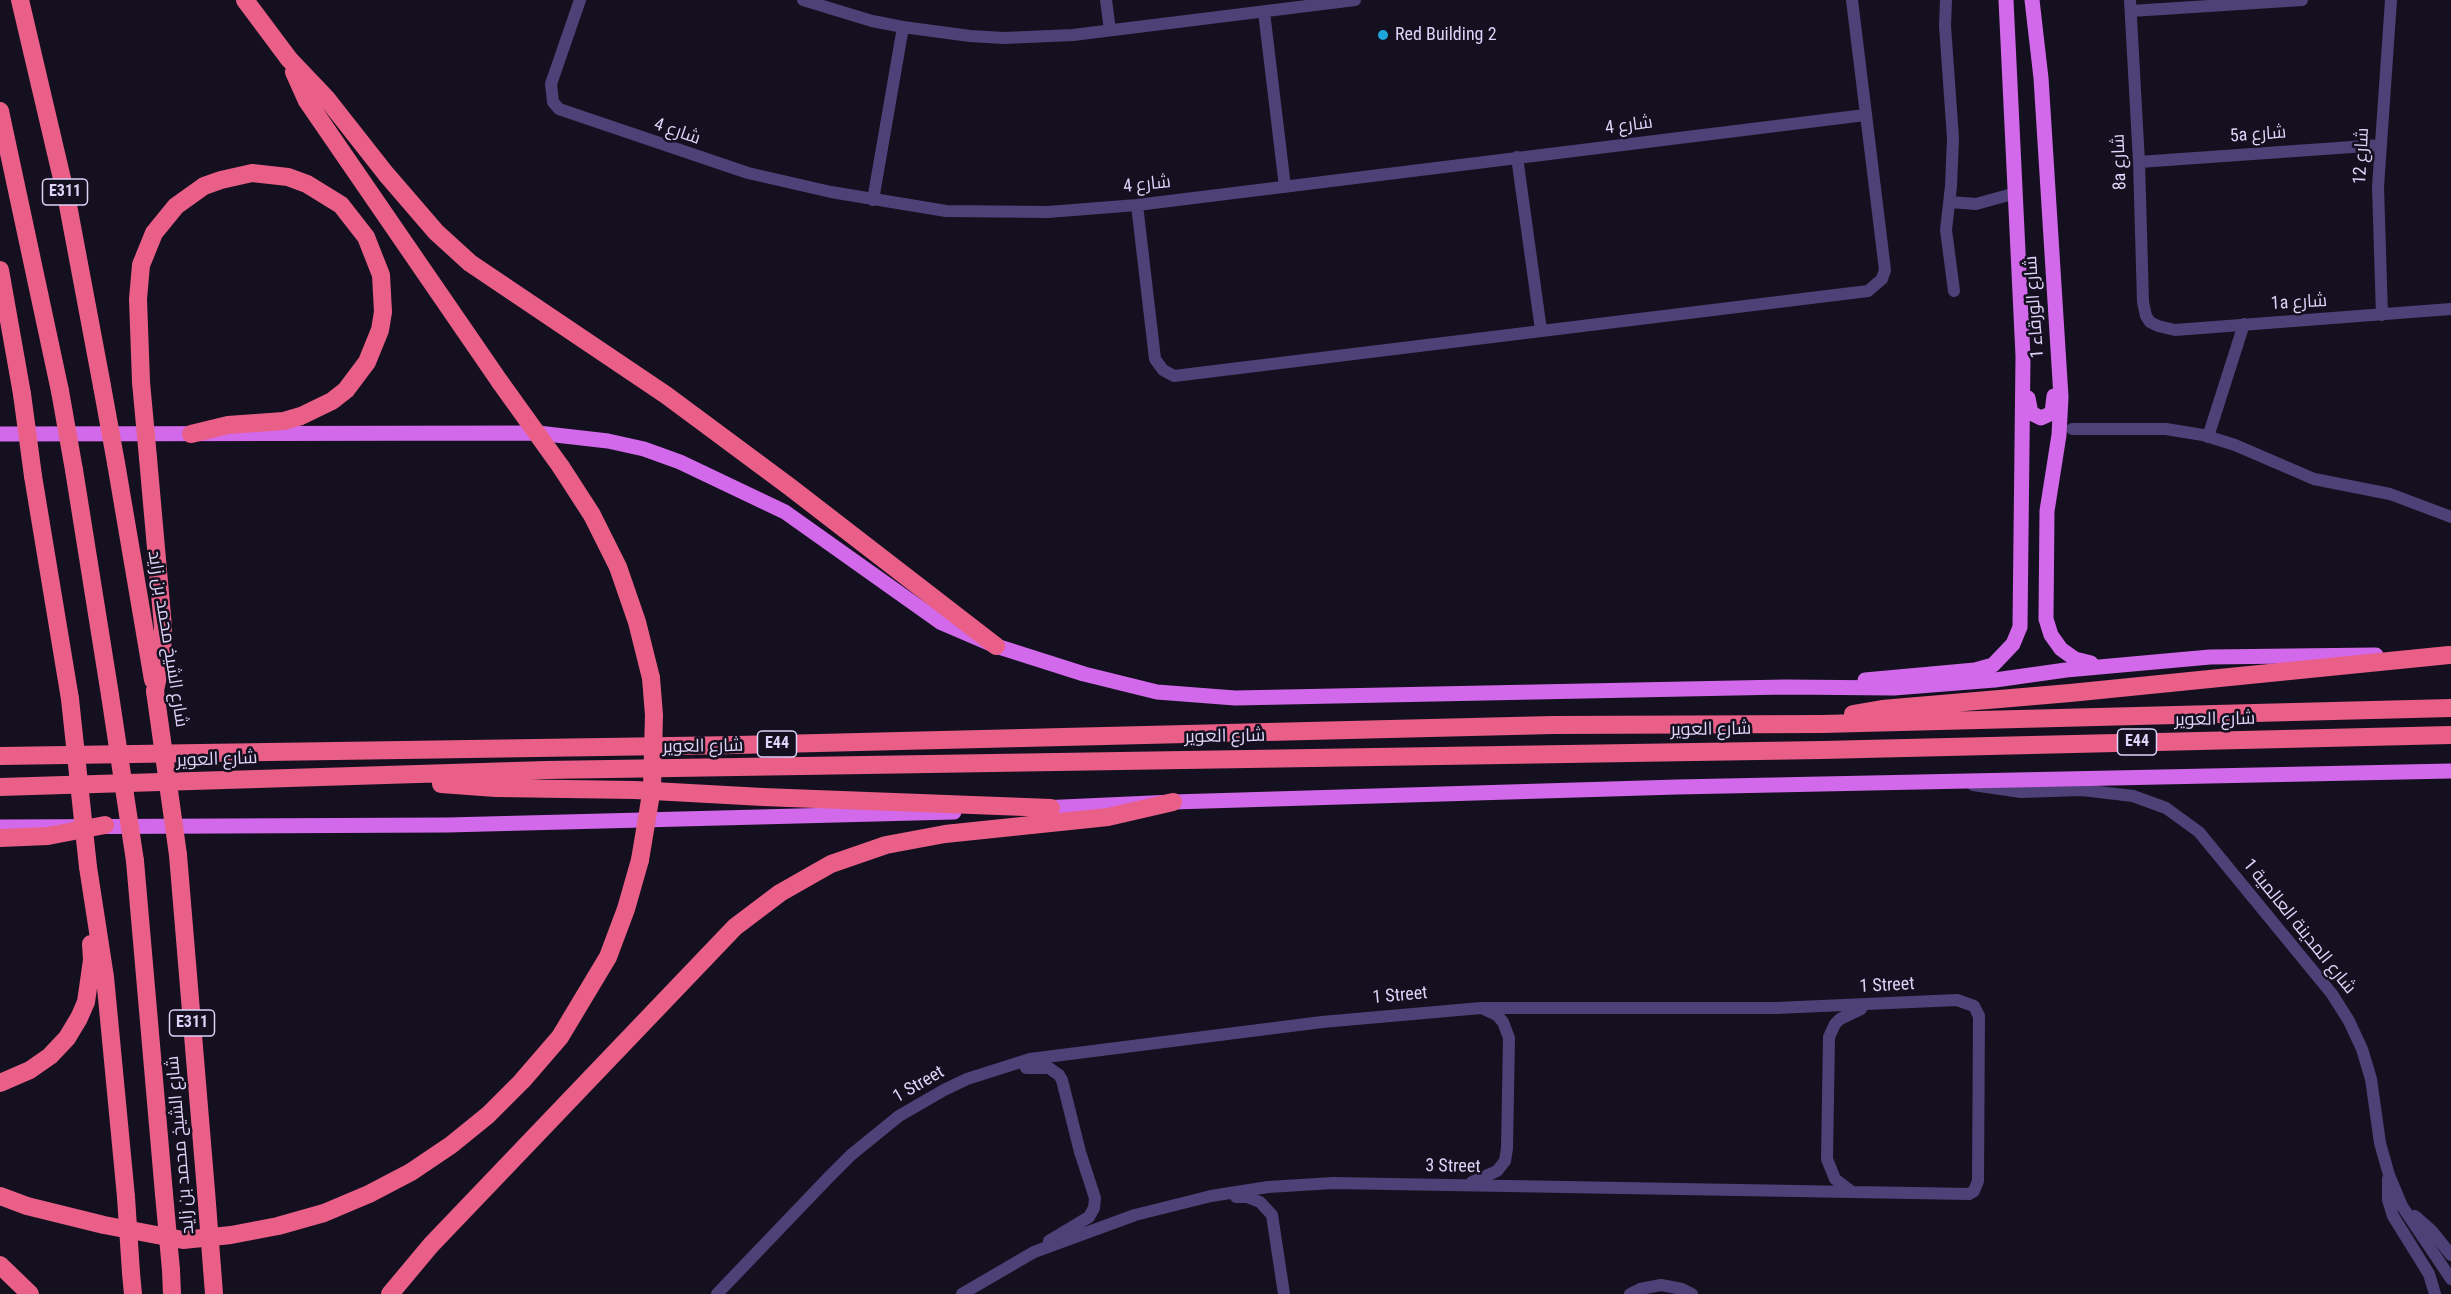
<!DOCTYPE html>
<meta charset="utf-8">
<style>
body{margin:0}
canvas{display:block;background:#15101f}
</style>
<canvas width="2451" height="1294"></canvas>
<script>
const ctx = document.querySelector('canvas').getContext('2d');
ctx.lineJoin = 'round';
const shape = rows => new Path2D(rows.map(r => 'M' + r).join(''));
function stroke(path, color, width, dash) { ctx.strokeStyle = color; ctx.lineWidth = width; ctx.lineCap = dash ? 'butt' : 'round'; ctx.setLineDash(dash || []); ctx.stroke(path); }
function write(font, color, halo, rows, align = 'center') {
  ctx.font = font + ' "Roboto Condensed",Cairo,sans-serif'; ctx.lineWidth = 5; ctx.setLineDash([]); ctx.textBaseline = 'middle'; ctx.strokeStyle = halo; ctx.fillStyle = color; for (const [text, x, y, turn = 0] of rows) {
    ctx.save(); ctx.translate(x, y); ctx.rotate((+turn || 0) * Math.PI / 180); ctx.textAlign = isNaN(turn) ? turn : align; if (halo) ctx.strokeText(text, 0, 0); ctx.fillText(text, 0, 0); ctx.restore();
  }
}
stroke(shape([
 [580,0,551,84,553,102,559,109,748,173,831,192,946,211,1048,212,1137,205,1865,115],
 [803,0,872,21,903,27,970,36,1004,38,1073,35,1355,0],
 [1106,0,1110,30],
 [1946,0,1945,26,1953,138,1951,186,1946,230,1954,291],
 [2130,0,2139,162,2143,302,2146,316,2150,322,2158,326,2175,330,2451,309],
 [2131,11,2302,0],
 [1264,12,1285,187],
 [1517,157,1541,330],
 [2139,162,2380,145],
 [873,200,903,27],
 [1950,202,1976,204,2016,193],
 [1137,205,1155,359,1163,370,1174,376,1868,291,1882,279,1885,270,1852,0],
 [2382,315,2378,187,2391,0],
 [2072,429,2166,429,2203,435,2235,445,2314,479,2390,494,2451,517],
 [2208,437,2244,324],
 [1973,785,2021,792,2082,790,2133,796,2166,808,2199,832,2332,994,2349,1021,2362,1049,2371,1079,2380,1143,2389,1175,2402,1206,2451,1279],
 [1026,1068,1049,1068,1059,1075,1062,1080,1080,1152,1095,1198,1094,1208,1089,1217,1049,1241],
 [2388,1179,2388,1200,2393,1216,2429,1274,2435,1294],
 [1472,1182,1497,1171,1505,1161,1507,1148,1509,1038,1503,1022,1497,1015,1484,1009],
 [1852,1192,1835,1179,1827,1159,1829,1037,1835,1024,1840,1019,1861,1009],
 [1236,1197,1247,1197,1260,1202,1272,1215,1284,1294],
 [2415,1216,2432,1231,2451,1255],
 [717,1294,829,1177,851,1155,899,1116,944,1090,967,1079,1030,1059,1322,1022,1481,1008,1776,1008,1957,1000,1974,1006,1979,1016,1978,1181,1974,1191,1969,1194,1333,1183,1268,1187,1211,1196,1135,1215,1034,1252,962,1294],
 [1630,1294,1640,1289,1661,1285,1682,1289,1692,1294]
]), '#4d4177', 12);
stroke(shape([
 [2032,0,2041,78,2061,397,2059,435,2047,511,2046,619,2051,635,2061,649,2075,659,2091,663],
 [2028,398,2031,413,2041,418,2052,413,2054,396],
 [0,434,538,433,608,441,644,449,680,462,785,512,940,622,996,646,1084,674,1157,692,1235,698,1785,687,1894,688,1995,680,2066,670,2210,657,2376,655],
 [1865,680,1975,670,1993,665,2013,644,2020,627,2023,356,2006,0],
 [1041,808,1173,802,1677,787,2451,771],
 [0,827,447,825,954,812]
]), '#d169ea', 15);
stroke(shape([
 [20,0,67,200,102,386],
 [245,0,289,59,327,99,386,174,436,232,470,263,666,395,790,487,996,646],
 [294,72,307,101,500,382],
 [0,111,60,391],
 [0,270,22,394],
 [141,382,138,299,141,265,154,233,176,206,204,186,221,180,252,173,288,177,307,184,341,205,366,237,381,275,383,312,380,330,367,362,346,390,332,401,301,416,284,421,228,425,191,434],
 [148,458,163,627,162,656,155,691],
 [116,463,153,680],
 [561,467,592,515,618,567,637,622,651,678],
 [74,470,110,695],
 [33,476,70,699],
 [1853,714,1882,709,2070,693,2449,655],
 [0,756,737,745,1553,725,1822,724,2451,708],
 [441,784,496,788,635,790,763,797,1051,808],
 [0,787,546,770,1822,750,2451,735],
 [0,838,48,836,105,825],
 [178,855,206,1191],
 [135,861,164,1194],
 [88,867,105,977,126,1197],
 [0,1083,30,1070,50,1056,67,1038,79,1018,86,1002,92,960,91,944],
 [0,1196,27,1206,104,1225,183,1240,231,1235,278,1226,324,1213,369,1194,411,1172,451,1145,488,1115,522,1081,560,1037,608,957,626,909,640,860],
 [0,1265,30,1294],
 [212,1268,214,1294],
 [171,1270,172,1294],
 [131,1273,133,1294],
 [390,1294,431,1245,735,927,780,893,831,864,886,845,945,834,1108,817,1173,802]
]), '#e95f88', 18);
stroke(shape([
 [141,382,148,458],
 [500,382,561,467],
 [102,386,116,463],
 [60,391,74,470],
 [22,394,33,476],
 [155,691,178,855],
 [110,695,135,861],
 [70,699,88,867],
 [640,860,652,788,654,715,651,678],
 [206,1191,212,1268],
 [164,1194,171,1270],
 [126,1197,131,1273]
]), '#e95f88', 18);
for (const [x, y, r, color] of [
 [1383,35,6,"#1ea5da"]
]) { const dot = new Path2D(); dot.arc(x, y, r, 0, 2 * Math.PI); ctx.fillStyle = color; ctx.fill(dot); stroke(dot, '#15101f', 2); }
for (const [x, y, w] of [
 [65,192,45],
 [2137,742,39],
 [777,744,39],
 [192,1023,45]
]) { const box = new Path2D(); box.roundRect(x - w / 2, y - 13, w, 26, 4.5); ctx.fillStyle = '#15101f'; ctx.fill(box); stroke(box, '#ded3f9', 1.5); }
write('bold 16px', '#ded3f9', null, [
 ["E311",65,192],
 ["E44",2137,742],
 ["E44",777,744],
 ["E311",192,1023]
]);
write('18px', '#ded3f9', '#15101f', [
 ["Red Building 2",1395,35]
], 'left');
write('18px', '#ded3f9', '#15101f', [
 ["شارع 4",1629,126,-7],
 ["شارع 4",677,132,19],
 ["5a شارع",2258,135,-4],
 ["شارع 12",2362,156,-87],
 ["8a شارع",2120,162,-92],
 ["شارع 4",1147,185,-6],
 ["1a شارع",2299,303,-3],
 ["شارع الورقاء 1",2035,307,-94],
 ["شارع الشيخ محمد بن زايد",167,639,81],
 ["شارع العوير",2215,720,-1],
 ["شارع العوير",1711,730,-1],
 ["شارع العوير",1225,737,-1],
 ["شارع العوير",703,747,-1],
 ["شارع العوير",217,760,-2],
 ["شارع المدينة العالمية 1",2299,927,51],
 ["1 Street",1887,986,-3],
 ["1 Street",1400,996,-5],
 ["1 Street",919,1085,-30],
 ["شارع الشيخ محمد بن زايد",181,1145,-95],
 ["3 Street",1453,1167,1]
]);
</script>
